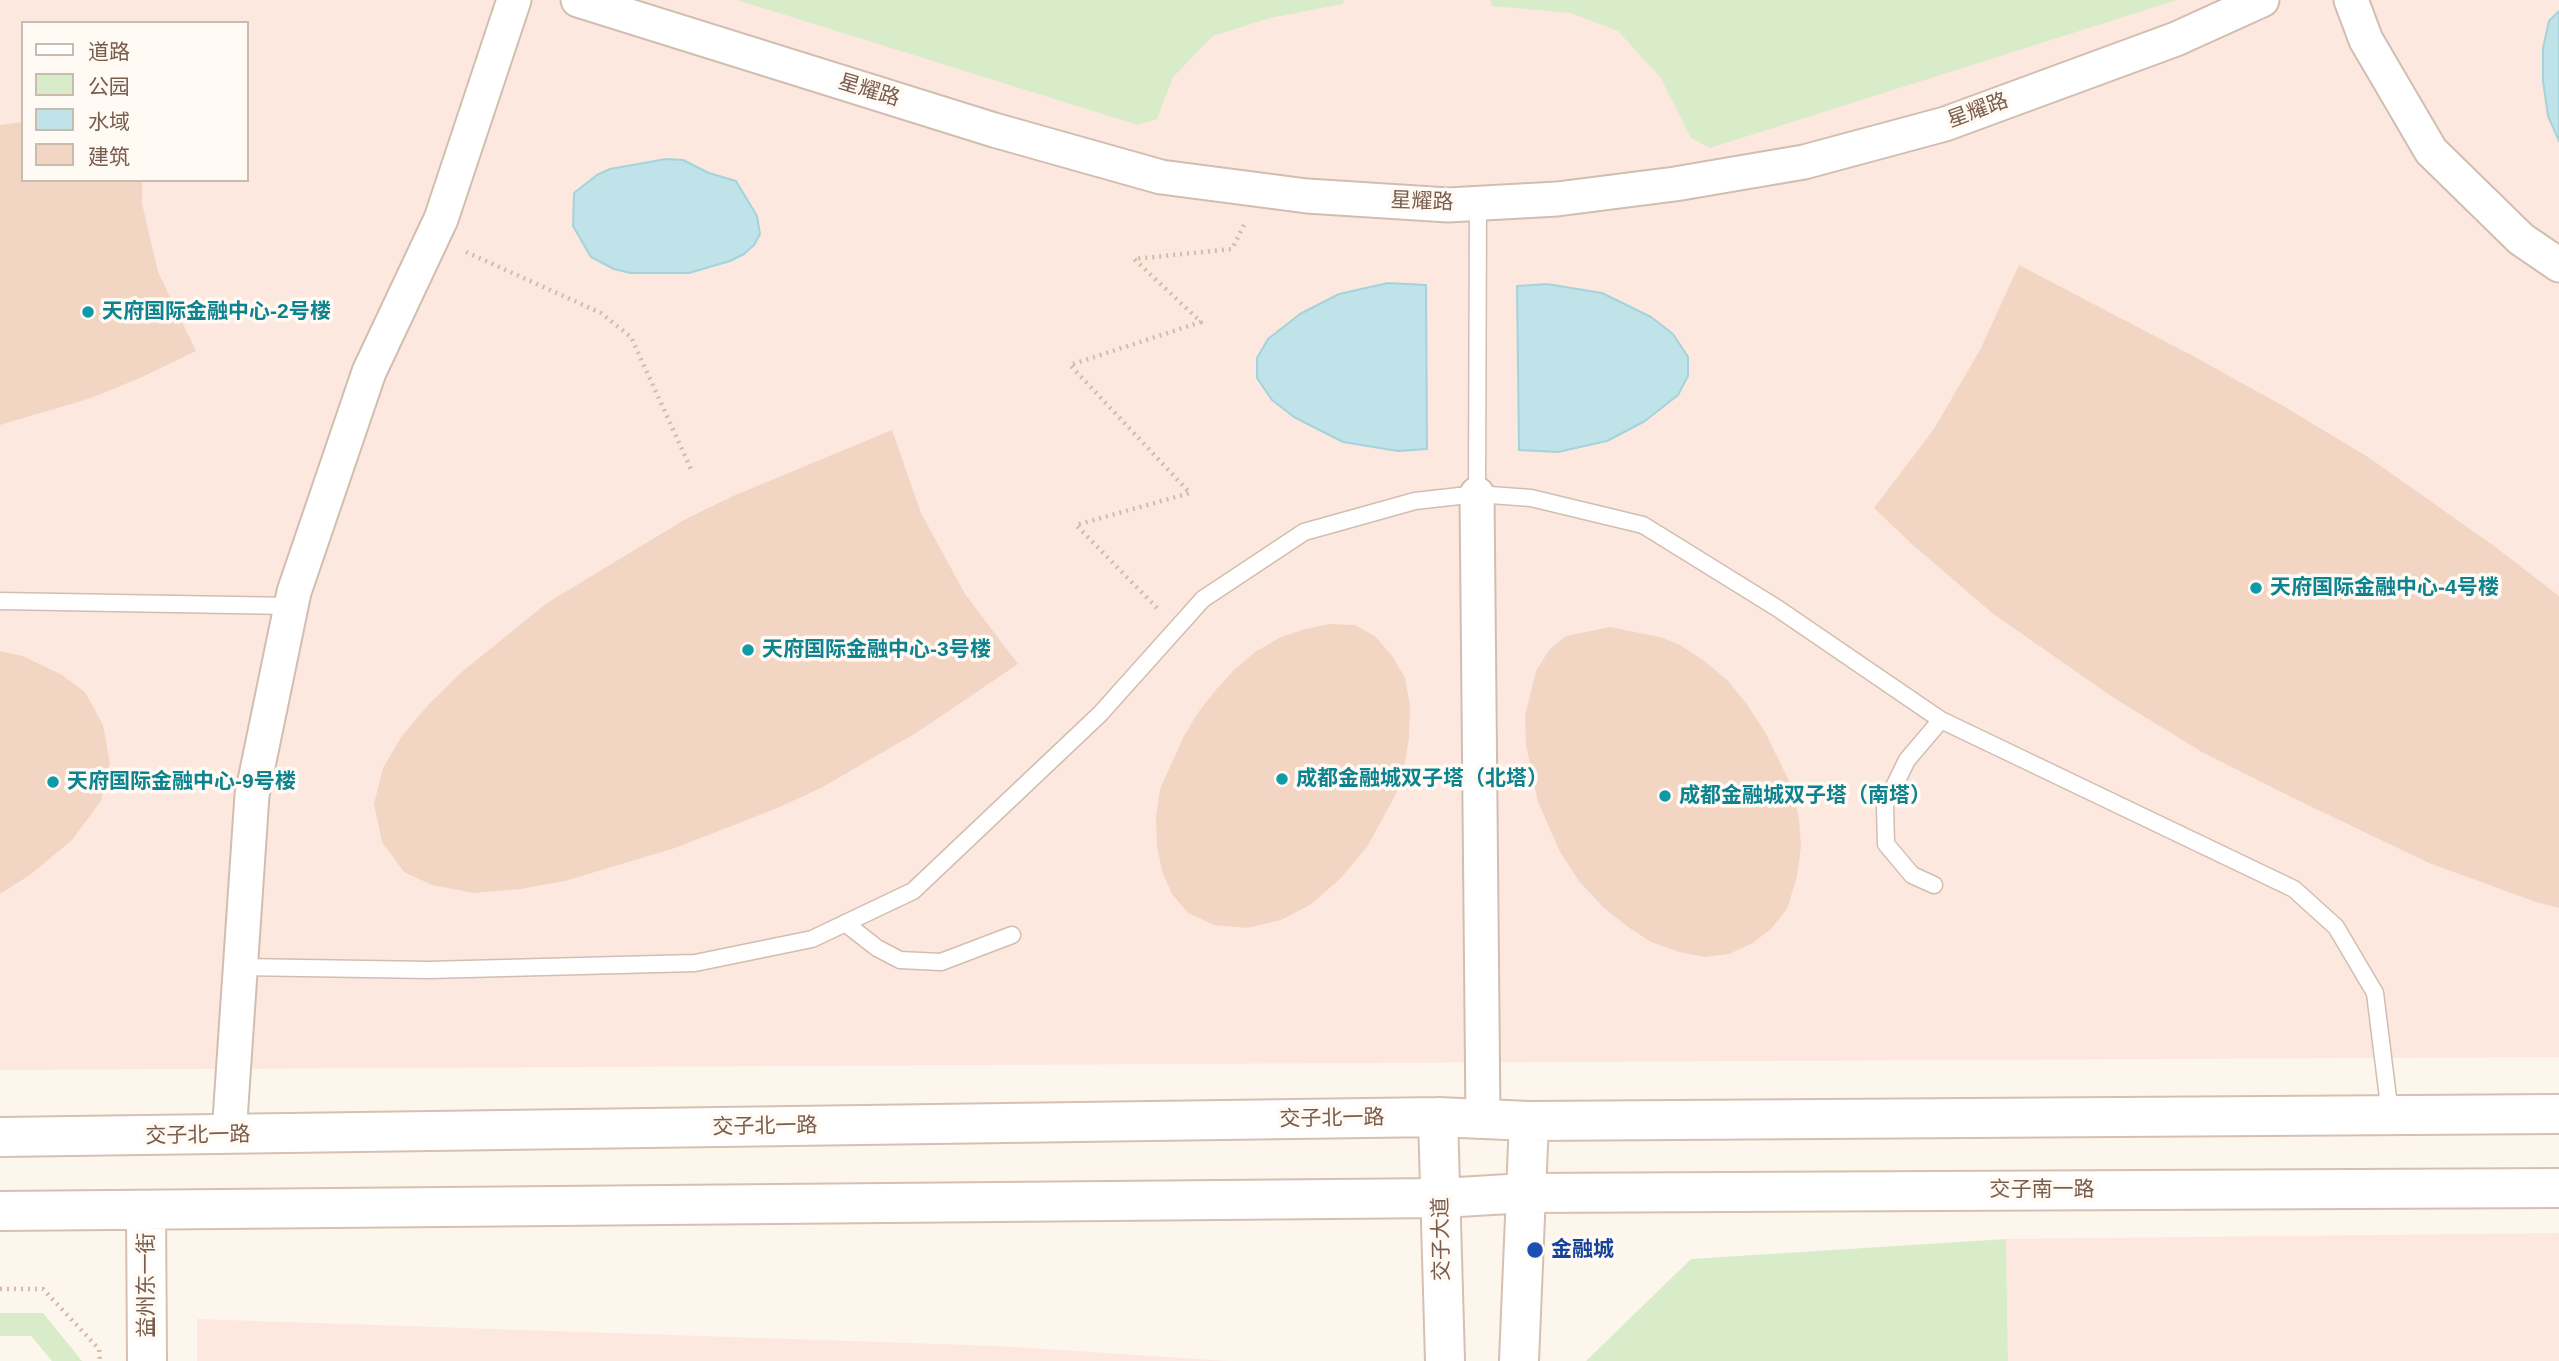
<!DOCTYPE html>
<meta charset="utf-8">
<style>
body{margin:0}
#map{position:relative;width:2559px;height:1361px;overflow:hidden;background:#fdf6ec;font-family:Helvetica,"Noto Sans SC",sans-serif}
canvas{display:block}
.legend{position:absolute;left:21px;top:21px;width:228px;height:161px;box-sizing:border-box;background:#fffaf3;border:2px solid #cabbb1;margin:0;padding:9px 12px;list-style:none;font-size:21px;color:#7a5c4d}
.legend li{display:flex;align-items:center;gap:14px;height:35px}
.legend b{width:35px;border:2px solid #cabbb1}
</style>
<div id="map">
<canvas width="2559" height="1361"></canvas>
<ul class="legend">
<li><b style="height:9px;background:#fff"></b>道路</li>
<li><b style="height:19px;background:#d8ecc9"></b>公园</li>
<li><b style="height:19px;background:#bfe3e8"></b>水域</li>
<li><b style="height:19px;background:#f3d5c3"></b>建筑</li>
</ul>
</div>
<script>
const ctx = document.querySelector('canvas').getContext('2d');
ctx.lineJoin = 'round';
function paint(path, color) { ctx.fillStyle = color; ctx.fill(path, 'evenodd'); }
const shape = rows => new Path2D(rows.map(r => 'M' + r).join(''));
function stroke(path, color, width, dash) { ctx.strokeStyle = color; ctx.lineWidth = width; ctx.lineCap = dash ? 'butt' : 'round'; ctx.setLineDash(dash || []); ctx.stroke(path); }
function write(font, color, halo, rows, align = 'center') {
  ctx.font = font + ' Helvetica,"Noto Sans SC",sans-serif'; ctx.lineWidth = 7; ctx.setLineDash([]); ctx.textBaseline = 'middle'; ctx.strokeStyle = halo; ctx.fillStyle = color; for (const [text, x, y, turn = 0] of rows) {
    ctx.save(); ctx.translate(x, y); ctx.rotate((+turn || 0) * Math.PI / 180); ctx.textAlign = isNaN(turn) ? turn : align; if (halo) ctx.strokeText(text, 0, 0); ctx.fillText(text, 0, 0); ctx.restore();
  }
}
paint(shape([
 [0,0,2559,0,2559,1057,0,1070],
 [23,23,247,23,247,180,23,180],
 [2559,1233,2559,1361,2008,1361,2006,1239],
 [197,1319,999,1346,1228,1361,197,1361]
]), '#fde8e0');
paint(shape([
 [737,0,1344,0,1343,4,1270,18,1213,36,1173,77,1157,119,1138,125],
 [1491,0,2177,0,1710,148,1691,138,1660,77,1618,31,1571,13,1491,6],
 [2006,1239,2008,1361,1586,1361,1691,1259],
 [0,1313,43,1313,82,1361,52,1361,31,1336,0,1336]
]), '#d8ecc9');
const water = shape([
 [2559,11,2559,141,2548,116,2543,81,2543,48,2549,21,2559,11],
 [666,159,683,160,709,173,736,181,757,216,760,234,754,245,744,254,730,261,689,273,631,273,614,269,591,257,573,226,574,193,597,175,610,169,666,159],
 [1388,283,1426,285,1427,449,1398,451,1343,442,1294,417,1272,400,1257,378,1257,358,1268,339,1300,314,1339,294,1388,283],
 [1547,284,1602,293,1651,317,1673,334,1688,357,1688,376,1678,395,1645,421,1607,441,1558,452,1519,450,1517,286,1547,284]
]);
paint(water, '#bfe3e8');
stroke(water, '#a5d3da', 2);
paint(shape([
 [23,122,23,180,142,180,142,203,158,272,196,351,140,378,91,398,0,425,0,125],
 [2019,265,2193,356,2280,404,2368,457,2494,546,2559,596,2559,908,2536,902,2429,863,2289,796,2202,752,2114,698,1992,613,1913,545,1874,508,1934,429,1981,348],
 [892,430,921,513,965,594,1018,664,916,733,821,788,775,809,675,848,565,881,521,889,474,893,432,885,404,872,382,842,374,804,383,768,402,736,430,703,463,671,547,603,684,520,733,496],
 [1330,624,1355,625,1375,636,1393,657,1405,678,1410,706,1409,738,1404,768,1396,794,1367,847,1340,879,1310,905,1281,920,1246,928,1214,925,1188,913,1172,894,1162,871,1157,845,1156,817,1160,789,1184,736,1197,714,1214,692,1233,671,1255,652,1279,638,1305,629],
 [1610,627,1660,637,1680,645,1703,660,1726,679,1746,703,1765,732,1793,789,1799,819,1801,846,1797,877,1787,909,1770,930,1751,944,1729,954,1704,957,1680,952,1651,942,1628,927,1603,907,1579,881,1560,852,1538,802,1526,745,1525,716,1536,671,1549,650,1566,636],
 [0,651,23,656,62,675,85,692,103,725,110,764,101,801,72,840,30,875,0,894]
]), '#f3d5c3');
const lane = shape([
 [1477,494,1478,203],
 [0,601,291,606],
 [1934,885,1912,875,1886,844,1885,805,1907,760,1941,720],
 [845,923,877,948,900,960,941,962,1012,935],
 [240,967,429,970,695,963,812,939,913,891,1100,714,1203,599,1304,532,1415,501,1477,494,1531,498,1643,525,1777,608,1941,720,2294,889,2336,927,2375,993,2390,1114]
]);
const street = shape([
 [578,0,994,130,1161,177,1307,196,1448,205,1557,199,1675,184,1804,162,1945,124,2176,39,2262,0],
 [2351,0,2366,40,2431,151,2521,239,2559,265],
 [1477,494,1483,1119],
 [229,1135,252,795,294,592,369,372,441,219,514,0]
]);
const secondary = shape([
 [1438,1117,1445,1361],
 [0,1137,1438,1117,1529,1121,2559,1114],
 [146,1210,147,1361],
 [0,1211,1442,1198,1525,1193,2559,1188],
 [1519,1361,1529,1121]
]);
stroke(lane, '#d1beb0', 19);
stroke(street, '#d1beb0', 37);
stroke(secondary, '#d6c0b0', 42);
stroke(shape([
 [466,252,601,313,631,337,691,469],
 [1157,608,1076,525,1190,493,1070,365,1201,322,1134,259,1232,249,1244,225],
 [0,1289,43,1289,99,1349,100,1361]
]), '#d9b8a5', 4.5, [2, 5]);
stroke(lane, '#fff', 16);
stroke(street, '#fff', 33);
stroke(secondary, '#fff', 38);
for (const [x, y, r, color] of [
 [88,312,7,"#0f9aa8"],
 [2256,588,7,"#0f9aa8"],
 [748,650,7,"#0f9aa8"],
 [1282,779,7,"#0f9aa8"],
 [53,782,7,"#0f9aa8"],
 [1665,796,7,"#0f9aa8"],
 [1535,1250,9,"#1a4fb4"]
]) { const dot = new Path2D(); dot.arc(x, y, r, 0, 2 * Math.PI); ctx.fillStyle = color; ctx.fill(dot); stroke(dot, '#fffaf3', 2.5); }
write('21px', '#7a5c4d', '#fffaf3', [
 ["星耀路",869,91,17],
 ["星耀路",1978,111,-20],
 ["星耀路",1422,202,2],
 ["交子北一路",1332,1119,-1],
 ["交子北一路",765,1127,-1],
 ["交子北一路",198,1136,-1],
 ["交子南一路",2042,1190],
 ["交子大道",1442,1239,-91],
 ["益州东一街",147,1285,-90]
]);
write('bold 21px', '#0d838f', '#fffaf3', [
 ["天府国际金融中心-2号楼",102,312],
 ["天府国际金融中心-4号楼",2270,588],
 ["天府国际金融中心-3号楼",762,650],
 ["成都金融城双子塔（北塔）",1296,779],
 ["天府国际金融中心-9号楼",67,782],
 ["成都金融城双子塔（南塔）",1679,796]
], 'left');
write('bold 21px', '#164399', '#fffaf3', [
 ["金融城",1551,1250]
], 'left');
</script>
